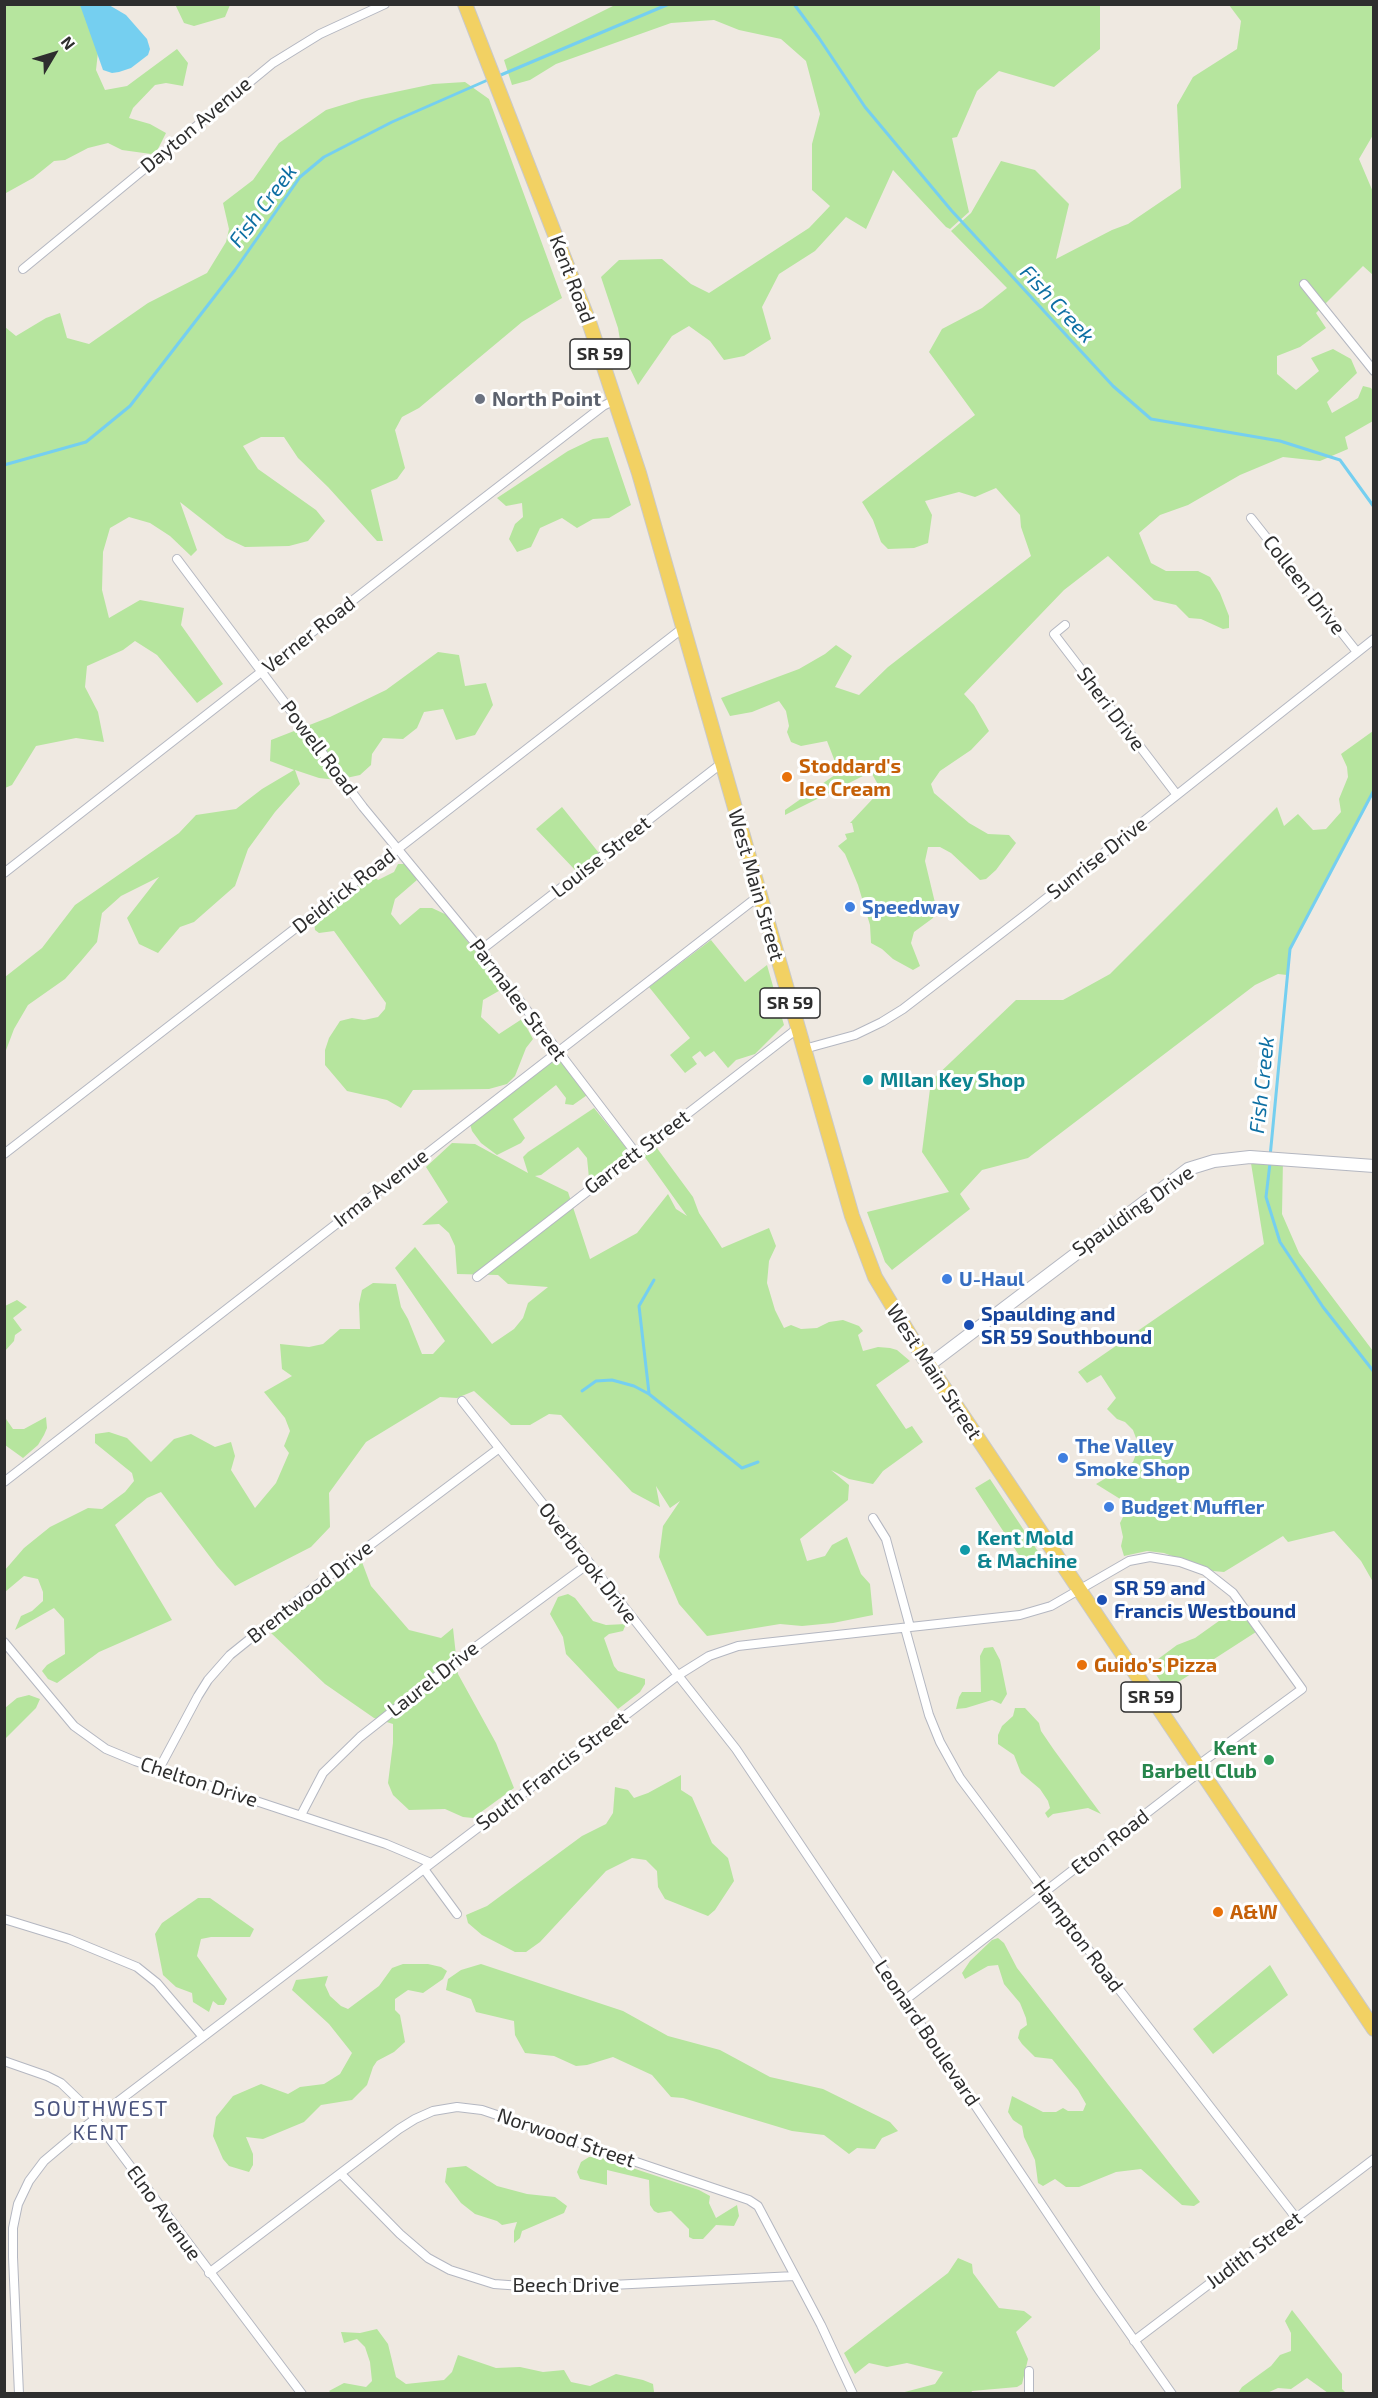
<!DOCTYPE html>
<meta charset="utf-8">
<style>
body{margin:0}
#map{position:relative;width:1378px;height:2398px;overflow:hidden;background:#efe9e1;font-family:"Exo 2",sans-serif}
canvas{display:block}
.frame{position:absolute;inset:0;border:6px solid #2e2e2e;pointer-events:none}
.north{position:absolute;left:24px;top:24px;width:60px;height:60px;-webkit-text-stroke:4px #fff;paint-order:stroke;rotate:52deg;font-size:16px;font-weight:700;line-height:24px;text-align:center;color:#2e2e2e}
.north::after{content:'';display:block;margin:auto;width:21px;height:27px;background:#2e2e2e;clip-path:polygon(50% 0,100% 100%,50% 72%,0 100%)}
</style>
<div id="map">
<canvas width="1378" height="2398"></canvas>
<div class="frame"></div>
<div class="north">N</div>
</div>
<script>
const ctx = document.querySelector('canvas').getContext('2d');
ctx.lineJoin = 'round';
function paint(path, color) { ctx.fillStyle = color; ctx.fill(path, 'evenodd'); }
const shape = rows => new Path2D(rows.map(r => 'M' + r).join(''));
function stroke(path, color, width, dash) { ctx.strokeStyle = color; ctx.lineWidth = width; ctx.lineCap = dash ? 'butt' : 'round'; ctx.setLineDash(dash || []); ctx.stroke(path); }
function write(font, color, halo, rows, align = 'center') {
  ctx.font = font + ' "Exo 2",sans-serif'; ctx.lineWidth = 6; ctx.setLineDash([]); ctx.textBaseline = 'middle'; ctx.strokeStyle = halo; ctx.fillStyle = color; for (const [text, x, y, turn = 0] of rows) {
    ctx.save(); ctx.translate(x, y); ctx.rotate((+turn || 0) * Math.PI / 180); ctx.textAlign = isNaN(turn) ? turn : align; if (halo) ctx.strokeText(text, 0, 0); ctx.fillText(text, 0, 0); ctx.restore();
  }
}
paint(shape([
 [175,4,230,4,230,5,225,17,194,26,184,23],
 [5,5,81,5,98,52,96,70,105,90,127,86,177,49,188,63,183,86,166,83,155,85,133,108,129,118,150,124,166,133,158,149,151,154,122,150,108,143,88,148,65,160,54,161,33,178,6,193,5,196],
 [615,5,1100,5,1100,49,1054,87,999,71,977,91,957,137,952,138,969,212,950,229,946,227,893,170,866,229,846,217,815,251,779,274,762,307,771,339,744,356,724,360,710,341,689,326,672,336,638,385,622,352,618,328,601,277,619,260,662,259,691,284,709,293,809,228,830,206,812,190,812,144,820,114,806,61,781,39,739,30,714,20,671,23,556,64,530,80,512,85,504,60],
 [1229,5,1373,5,1373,135,1359,159,1373,192,1373,275,1363,266,1316,313,1326,328,1300,347,1277,356,1277,374,1296,390,1319,371,1311,358,1333,349,1351,359,1357,373,1327,402,1332,413,1358,398,1363,386,1371,388,1373,391,1373,421,1345,437,1348,449,1320,461,1283,457,1240,475,1188,505,1160,515,1139,533,1151,563,1166,571,1198,571,1210,577,1220,593,1229,616,1229,628,1223,629,1201,619,1189,618,1176,605,1154,600,1108,556,1064,590,964,694,974,705,989,731,971,750,940,771,931,784,934,793,969,823,988,834,1009,835,1016,843,996,870,986,879,980,880,951,853,940,847,928,847,925,861,936,907,933,918,914,932,911,943,920,966,913,970,893,959,882,949,871,943,870,925,858,885,845,854,838,846,847,839,845,834,854,832,852,823,850,823,881,790,871,772,785,815,785,810,839,772,827,741,801,746,791,742,787,732,789,726,786,711,779,701,752,712,730,716,721,698,799,669,825,654,836,645,852,656,835,687,859,695,888,667,1031,556,1021,527,1020,515,996,488,975,497,959,492,925,501,932,515,928,543,914,548,888,549,881,542,873,520,862,502,975,415,929,352,942,329,982,308,1007,288,951,231,971,213,1001,161,1035,170,1069,204,1056,259,1112,230,1128,224,1181,188,1177,105,1193,77,1237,49,1241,21],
 [465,82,489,99,562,298,522,322,419,408,402,417,395,430,405,468,397,479,371,490,383,541,377,541,328,487,298,458,284,437,261,437,243,446,258,469,316,510,325,521,308,541,289,546,245,547,226,538,180,502,197,550,191,556,170,536,150,523,129,517,110,528,103,552,102,590,109,618,140,600,184,608,181,625,223,684,197,703,157,655,135,641,123,650,87,666,85,687,98,712,104,742,76,738,36,746,12,785,5,788,5,327,16,336,46,318,60,313,67,338,89,344,148,303,207,273,226,242,229,229,223,203,253,180,279,143,326,110,362,99,433,84],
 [608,437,631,505,609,518,593,519,577,528,562,518,540,528,531,547,517,552,509,539,515,524,523,517,522,503,506,506,497,498,568,451,593,439],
 [438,652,459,655,465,686,486,683,493,705,475,735,456,740,443,709,424,712,417,728,403,739,383,738,372,754,371,765,360,775,337,780,319,778,295,770,300,784,275,812,248,849,235,886,194,922,180,927,158,953,139,944,127,918,159,877,121,896,102,913,97,942,81,961,65,979,28,1005,14,1029,5,1053,5,977,42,948,75,905,179,833,196,815,236,809,262,789,294,770,270,761,271,740,330,717,386,690],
 [1373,731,1373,790,1290,949,1287,975,1278,974,1255,985,1028,1158,982,1170,960,1194,970,1209,892,1270,885,1262,867,1212,949,1192,922,1152,931,1081,1016,1000,1063,1000,1110,974,1277,807,1284,826,1298,814,1313,830,1326,829,1341,812,1339,799,1348,777,1347,767,1341,754],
 [562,807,599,853,576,871,536,829],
 [398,864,406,864,417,880,395,899,391,914,400,925,420,908,432,908,447,915,504,988,483,1000,481,1017,499,1034,522,1019,533,1039,526,1048,515,1076,507,1084,489,1089,413,1090,401,1108,387,1100,347,1091,325,1065,325,1050,329,1038,340,1021,352,1018,364,1020,378,1017,385,1009,386,1003,334,931,319,933,315,930,314,922,372,875,378,880,394,872],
 [711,940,745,982,767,965,784,1025,755,1054,736,1060,728,1068,714,1051,705,1057,700,1051,692,1057,697,1064,685,1073,670,1055,690,1038,649,987],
 [557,1052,590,1093,573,1105,565,1104,566,1098,556,1085,513,1119,525,1138,521,1143,497,1155,481,1143,472,1131,470,1124],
 [594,1108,629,1151,598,1177,589,1178,587,1158,578,1147,541,1175,535,1176,568,1192,590,1259,637,1233,668,1194,676,1209,687,1216,639,1149,651,1140,693,1197,699,1213,722,1248,769,1228,776,1246,769,1261,767,1283,775,1310,784,1328,791,1325,801,1329,817,1328,829,1322,843,1320,859,1326,863,1331,858,1335,863,1351,878,1347,890,1348,897,1350,910,1361,876,1385,906,1429,912,1426,923,1442,883,1471,873,1484,849,1479,831,1470,849,1485,848,1500,800,1539,807,1561,825,1556,832,1545,847,1537,861,1574,870,1584,873,1615,833,1623,802,1626,780,1624,707,1636,679,1604,659,1557,663,1526,680,1501,670,1508,656,1486,660,1507,632,1492,561,1415,549,1414,530,1425,511,1425,474,1391,457,1398,440,1397,366,1442,329,1493,330,1527,311,1547,235,1586,217,1566,161,1492,147,1498,115,1525,172,1620,99,1652,57,1683,48,1679,42,1671,47,1665,65,1654,64,1619,54,1608,15,1630,21,1616,32,1611,43,1601,43,1592,38,1579,24,1576,5,1592,5,1570,24,1548,50,1527,88,1508,102,1509,125,1492,134,1481,132,1473,95,1443,95,1434,109,1432,127,1438,151,1462,174,1439,191,1434,215,1447,231,1442,235,1456,231,1470,255,1508,276,1483,289,1453,284,1446,290,1431,285,1418,264,1392,292,1376,282,1369,280,1344,309,1347,323,1344,340,1329,360,1329,359,1304,362,1290,373,1283,396,1284,401,1307,408,1319,422,1354,433,1354,445,1341,395,1268,415,1247,492,1344,514,1329,523,1318,528,1303,548,1287,508,1284,498,1275,457,1274,455,1246,449,1233,439,1224,422,1225,448,1202,426,1167,452,1143,475,1144,528,1173,523,1157,528,1152],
 [1250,1157,1283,1159,1282,1214,1299,1253,1373,1351,1373,1582,1361,1561,1334,1531,1288,1542,1283,1536,1224,1572,1213,1571,1164,1553,1147,1551,1124,1556,1121,1546,1123,1537,1120,1523,1127,1509,1123,1506,1125,1502,1096,1484,1133,1462,1139,1446,1133,1430,1125,1422,1117,1419,1107,1409,1116,1398,1101,1375,1087,1383,1078,1372,1264,1244],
 [17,1300,27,1307,13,1318,22,1330,15,1335,14,1341,5,1351,5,1306],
 [4,1416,13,1429,24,1429,46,1417,47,1428,44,1435,38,1445,23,1458,5,1445],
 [990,1479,1043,1559,1028,1569,975,1488],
 [362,1562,371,1586,409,1630,441,1638,453,1628,458,1674,496,1743,514,1788,473,1818,463,1817,445,1809,409,1810,393,1795,388,1783,393,1743,393,1724,374,1718,325,1684,271,1633],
 [568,1594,575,1598,593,1621,606,1625,626,1624,623,1631,609,1634,604,1638,614,1666,618,1671,645,1679,645,1684,640,1692,618,1709,566,1654,563,1637,550,1614,558,1597],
 [1233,1611,1243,1614,1256,1632,1166,1690,1150,1665,1177,1645,1195,1638],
 [993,1647,1000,1660,1007,1694,1001,1704,992,1700,966,1708,956,1709,959,1697,962,1692,981,1692,980,1656,984,1648],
 [29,1695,40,1699,36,1708,5,1739,5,1708,17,1698],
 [1015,1708,1025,1708,1039,1723,1041,1731,1054,1750,1101,1814,1088,1808,1053,1814,1048,1818,1045,1813,1050,1808,1048,1801,1040,1789,1021,1773,1014,1755,998,1744,998,1735,1002,1726,1013,1716],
 [681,1775,681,1790,692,1797,712,1843,728,1858,734,1881,715,1910,708,1916,665,1899,658,1887,657,1871,646,1860,632,1858,606,1871,540,1942,526,1952,515,1952,482,1935,468,1923,466,1915,487,1906,582,1836,606,1824,613,1813,615,1787,628,1790,634,1798,648,1793],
 [198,1898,210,1898,254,1929,250,1937,211,1937,201,1939,197,1956,227,1999,224,2005,218,2005,213,2001,209,2012,193,2002,192,1993,176,1987,163,1975,155,1934,162,1923],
 [998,1938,1004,1943,1017,1968,1200,2202,1194,2206,1182,2205,1141,2169,1116,2172,1079,2187,1066,2187,1055,2179,1043,2186,1038,2183,1035,2160,1024,2137,1022,2126,1013,2120,1008,2112,1012,2096,1043,2112,1056,2112,1063,2108,1068,2111,1083,2111,1086,2104,1078,2090,1052,2059,1035,2057,1022,2044,1018,2038,1020,2030,1027,2025,1026,2018,1020,2003,1004,1984,998,1965,988,1966,965,1979,962,1973,970,1961,992,1940],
 [403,1964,428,1964,441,1967,447,1971,443,1979,423,1993,408,1990,395,1999,395,2010,400,2015,405,2042,394,2052,377,2061,373,2067,367,2085,352,2100,321,2105,304,2122,263,2139,246,2137,253,2154,253,2165,249,2172,229,2166,223,2159,213,2136,216,2117,233,2096,261,2084,288,2094,300,2087,324,2084,340,2074,352,2053,329,2024,292,1990,296,1980,328,1976,325,1985,330,1996,341,2006,348,2009,379,1986,392,1968],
 [481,1964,623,2011,668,2036,720,2050,770,2077,823,2089,890,2122,898,2131,882,2138,875,2149,857,2148,849,2154,824,2135,792,2131,683,2098,671,2097,652,2075,613,2057,587,2065,576,2066,554,2056,525,2053,515,2035,514,2021,476,2012,471,1999,446,1990,448,1979,461,1970],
 [1270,1965,1288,1995,1213,2054,1193,2029],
 [589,2157,599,2157,699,2190,710,2196,709,2203,716,2218,737,2205,739,2216,734,2226,716,2225,703,2239,693,2239,689,2237,689,2229,671,2211,658,2213,654,2211,650,2205,649,2180,607,2170,607,2185,580,2179,577,2172,581,2162],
 [466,2166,497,2186,527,2194,555,2197,567,2206,564,2213,522,2231,520,2238,514,2243,514,2231,517,2222,502,2225,497,2221,475,2214,461,2203,445,2182,447,2168],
 [958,2258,972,2264,973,2273,999,2308,1024,2311,1032,2317,1016,2332,1028,2359,1022,2384,1017,2387,972,2391,971,2393,901,2393,935,2384,943,2372,907,2363,887,2367,869,2363,855,2374,844,2353,948,2273],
 [1292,2310,1342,2374,1342,2389,1346,2393,1328,2393,1307,2378,1291,2389,1278,2388,1267,2393,1238,2393,1242,2387,1271,2366,1280,2355,1291,2351,1291,2333,1285,2321],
 [377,2329,388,2344,396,2377,406,2384,444,2380,452,2372,458,2355,496,2368,520,2367,543,2372,564,2370,571,2382,590,2386,616,2374,643,2380,653,2384,654,2392,331,2393,329,2391,344,2383,366,2387,372,2381,370,2362,365,2347,357,2339,344,2343,341,2332,360,2333]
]), '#b6e59e');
paint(shape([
 [80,5,109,5,126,15,147,39,150,49,148,55,131,68,119,72,112,73,103,70]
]), '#75cff0');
stroke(shape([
 [794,4,819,38,865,107,951,210,1113,386,1151,419,1280,441,1340,460,1374,507],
 [496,77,669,4],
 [4,465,86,442,130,406,235,270,300,177,324,157,392,122,490,79],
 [1270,1157,1290,949,1374,790],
 [1270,1163,1266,1197,1280,1242,1323,1307,1374,1372],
 [582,1391,596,1381,612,1380,634,1386,649,1394,742,1468,758,1462],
 [649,1393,639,1306,654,1280]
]), '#75cff0', 3);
const street = shape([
 [23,269,273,63,320,34,385,4],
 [1304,284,1374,371],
 [1251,518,1357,652],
 [177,559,363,807,481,950,635,1152],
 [1065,625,1054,634,1177,795],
 [4,873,471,508,603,406,615,400],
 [481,950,722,763],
 [804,1049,855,1035,882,1022,903,1009,1029,912,1374,639],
 [4,1154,683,628],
 [477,1277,798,1028],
 [462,1401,736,1749,1099,2290,1172,2394],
 [4,1482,760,895],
 [873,1518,886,1539,910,1627],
 [905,1628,929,1715,940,1742,960,1778,1087,1948,1297,2219],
 [4,1642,74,1726,106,1749,135,1761,386,1844,431,1863],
 [159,1769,198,1696,208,1680,230,1655,317,1585,498,1449],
 [301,1815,323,1773,360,1737,451,1665,588,1564],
 [424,1869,457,1914],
 [4,1919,69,1939,137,1967,157,1983,203,2037],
 [905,2000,1201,1771],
 [4,2061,47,2076,61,2083,85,2106,302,2394],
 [341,2174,400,2234,428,2258,450,2270,494,2284,550,2288,795,2276],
 [209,2273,399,2129,415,2119,433,2111,457,2107,482,2110,749,2200,758,2206,821,2325,853,2394],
 [1134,2341,1374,2159],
 [19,2394,13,2257,13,2228,18,2204,29,2181,44,2161,82,2129,496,1814,677,1676,709,1656,738,1646,764,1643,1020,1615,1051,1606,1129,1561,1150,1557,1180,1562,1205,1571,1233,1593,1302,1689,1197,1766],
 [1029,2394,1029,2371]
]);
const secondary = shape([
 [929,1365,1188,1169,1214,1161,1250,1157,1374,1166]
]);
const primary = shape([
 [465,4,589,322,639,473,852,1216,875,1277,920,1352,1374,2029]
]);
stroke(street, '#b4b7c1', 10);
stroke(secondary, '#b4b7c1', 14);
stroke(primary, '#c9c9c9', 16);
stroke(street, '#fff', 8);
stroke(secondary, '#fff', 12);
stroke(primary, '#f2d163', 14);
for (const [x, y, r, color] of [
 [480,399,6,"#6b7280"],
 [787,777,6,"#e8710a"],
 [850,907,6,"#3f7fe0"],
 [868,1080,6,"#0f9aa8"],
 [947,1279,6,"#3f7fe0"],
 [969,1325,6,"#1a4fb4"],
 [1063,1458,6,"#3f7fe0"],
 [1109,1507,6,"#3f7fe0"],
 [965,1550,6,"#0f9aa8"],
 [1102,1600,6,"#1a4fb4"],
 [1082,1665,6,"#e8710a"],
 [1269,1760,6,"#2e9e5b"],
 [1218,1912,6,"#e8710a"]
]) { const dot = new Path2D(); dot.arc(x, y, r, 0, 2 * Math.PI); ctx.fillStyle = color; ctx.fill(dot); stroke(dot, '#fff', 2); }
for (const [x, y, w] of [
 [600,354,60],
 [790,1003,60],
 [1151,1697,60]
]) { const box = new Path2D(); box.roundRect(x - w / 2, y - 15, w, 30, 4.5); ctx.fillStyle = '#fff'; ctx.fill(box); stroke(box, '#2e2e2e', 1.5); }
write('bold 18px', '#2e2e2e', null, [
 ["SR 59",600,354],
 ["SR 59",790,1003],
 ["SR 59",1151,1697]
]);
write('20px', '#2e2e2e', '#fff', [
 ["Dayton Avenue",196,125,-40],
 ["Kent Road",572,279,69],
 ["Colleen Drive",1304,585,52],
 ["Verner Road",309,635,-38],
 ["Sheri Drive",1111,709,53],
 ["Powell Road",319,748,53],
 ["Louise Street",601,857,-38],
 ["Sunrise Drive",1097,858,-38],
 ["West Main Street",756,885,74],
 ["Deidrick Road",344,891,-38],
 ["Parmalee Street",518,1000,53],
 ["Garrett Street",637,1152,-37],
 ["Irma Avenue",381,1188,-38],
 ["Spaulding Drive",1133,1211,-35],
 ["West Main Street",934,1372,57],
 ["Overbrook Drive",588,1563,52],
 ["Brentwood Drive",310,1592,-38],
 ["Laurel Drive",433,1679,-38],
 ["South Francis Street",552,1771,-37],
 ["Chelton Drive",199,1782,18],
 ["Eton Road",1110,1842,-38],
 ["Hampton Road",1078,1936,53],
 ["Leonard Boulevard",927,2033,56],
 ["Norwood Street",566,2138,19],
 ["Elno Avenue",164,2213,54],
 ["Judith Street",1254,2250,-37],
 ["Beech Drive",566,2285]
]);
write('bold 20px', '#5b616d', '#fff', [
 ["North Point",492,399]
], 'left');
write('bold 20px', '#c56008', '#fff', [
 ["Stoddard's",799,766],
 ["Ice Cream",799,789],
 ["Guido’s Pizza",1094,1665],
 ["A&W",1230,1912]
], 'left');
write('bold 20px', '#366cbe', '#fff', [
 ["Speedway",862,907],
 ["U-Haul",959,1279],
 ["The Valley",1075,1446],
 ["Smoke Shop",1075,1469],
 ["Budget Muffler",1121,1507]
], 'left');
write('bold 20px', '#0d838f', '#fff', [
 ["MIlan Key Shop",880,1080],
 ["Kent Mold",977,1538],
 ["& Machine",977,1561]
], 'left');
write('bold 20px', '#164399', '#fff', [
 ["Spaulding and",981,1314],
 ["SR 59 Southbound",981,1337],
 ["SR 59 and",1114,1588],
 ["Francis Westbound",1114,1611]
], 'left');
write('bold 20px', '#27864d', '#fff', [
 ["Kent",1257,1748],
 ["Barbell Club",1257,1771]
], 'right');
write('italic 21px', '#0d6fa3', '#fff', [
 ["Fish Creek",263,206,-53],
 ["Fish Creek",1057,304,47],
 ["Fish Creek",1262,1085,-84]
]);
ctx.letterSpacing = '1.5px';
write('21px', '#4d5680', '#fff', [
 ["SOUTHWEST",101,2109],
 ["KENT",101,2133]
]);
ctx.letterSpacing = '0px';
</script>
